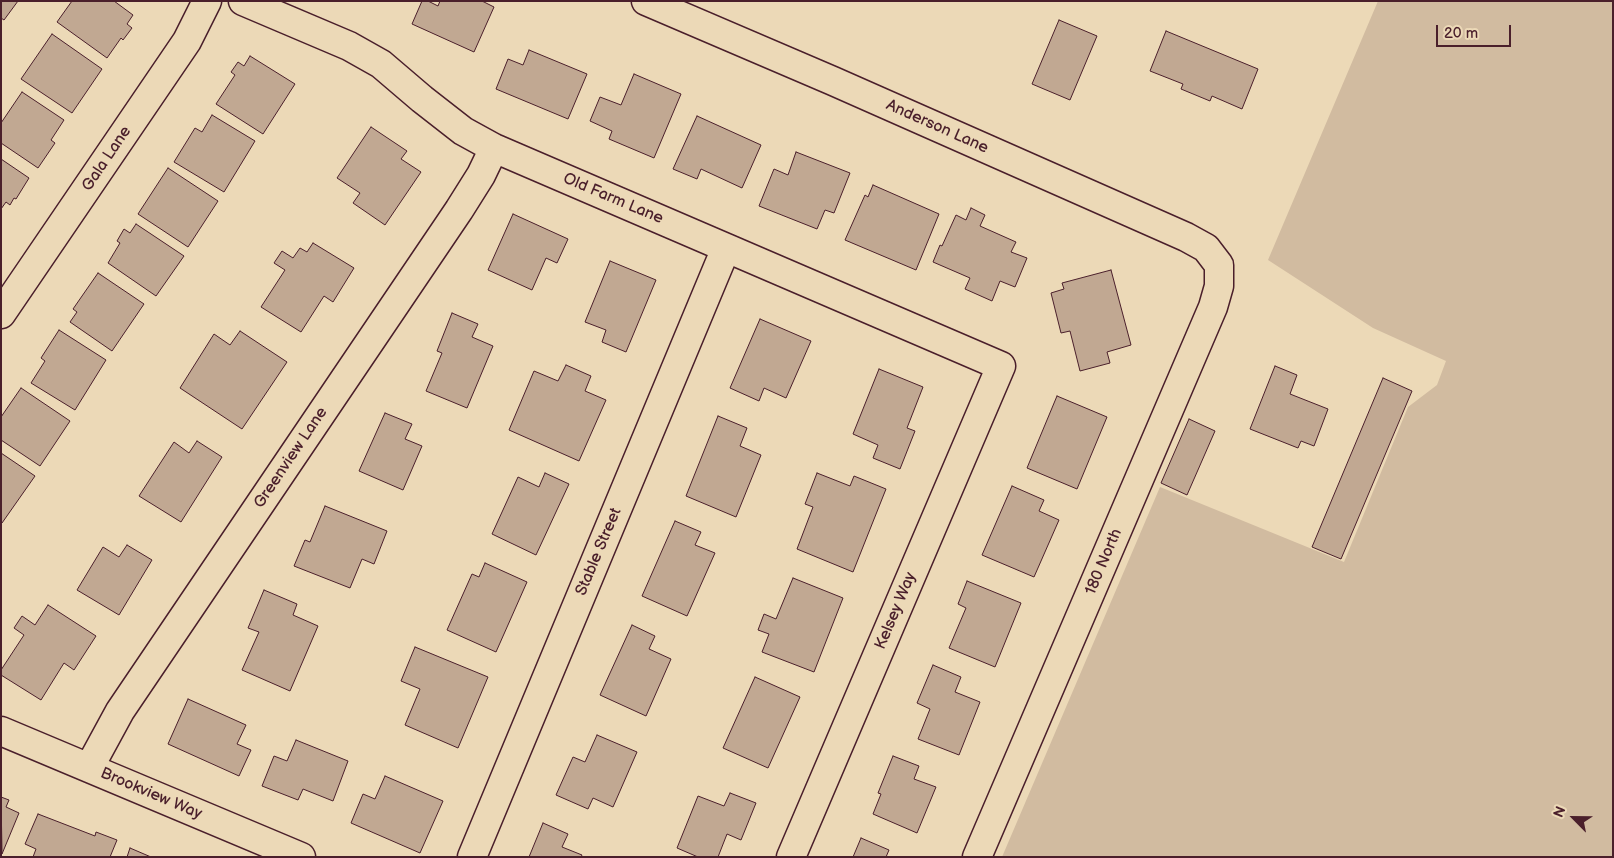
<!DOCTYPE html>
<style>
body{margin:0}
#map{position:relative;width:1614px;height:858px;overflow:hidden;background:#ecd9b7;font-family:"Balsamiq Sans",sans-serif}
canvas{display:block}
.frame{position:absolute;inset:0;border:2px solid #4a1f2b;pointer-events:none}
.north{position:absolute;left:1549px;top:793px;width:50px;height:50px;-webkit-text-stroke:4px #ecd9b7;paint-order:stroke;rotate:293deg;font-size:14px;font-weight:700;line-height:20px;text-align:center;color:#4a1f2b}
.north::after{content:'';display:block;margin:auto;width:18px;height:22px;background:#4a1f2b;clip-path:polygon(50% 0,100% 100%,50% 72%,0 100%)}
.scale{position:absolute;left:1436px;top:25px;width:75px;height:22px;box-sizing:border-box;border:2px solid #4a1f2b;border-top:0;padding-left:6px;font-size:15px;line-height:18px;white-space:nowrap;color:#4a1f2b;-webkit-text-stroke:4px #ecd9b7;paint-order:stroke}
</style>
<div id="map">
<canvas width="1614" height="858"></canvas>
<div class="frame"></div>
<div class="north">N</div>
<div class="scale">20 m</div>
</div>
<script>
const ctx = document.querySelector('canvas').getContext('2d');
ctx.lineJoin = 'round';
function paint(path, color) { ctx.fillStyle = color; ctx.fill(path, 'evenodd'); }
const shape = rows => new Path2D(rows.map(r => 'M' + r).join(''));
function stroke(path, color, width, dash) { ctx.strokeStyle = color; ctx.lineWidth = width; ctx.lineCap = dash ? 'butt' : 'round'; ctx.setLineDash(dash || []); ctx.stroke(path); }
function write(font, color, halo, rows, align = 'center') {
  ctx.font = font + ' "Balsamiq Sans",sans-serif'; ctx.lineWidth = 5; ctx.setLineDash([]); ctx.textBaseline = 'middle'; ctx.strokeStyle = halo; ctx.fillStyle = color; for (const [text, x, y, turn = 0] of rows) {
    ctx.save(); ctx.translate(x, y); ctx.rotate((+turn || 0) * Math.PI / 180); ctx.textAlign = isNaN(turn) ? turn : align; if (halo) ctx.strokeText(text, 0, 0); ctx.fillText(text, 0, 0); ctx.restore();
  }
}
paint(shape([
 [1378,1,1613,1,1613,857,1002,857,1160,487,1344,562,1408,407,1437,385,1446,361,1373,328,1268,260]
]), '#d1bba0');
const building = shape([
 [1,1,18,1,4,20,1,18,1,1],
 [72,1,114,1,133,15,127,24,132,28,123,40,121,38,107,58,57,22,72,1],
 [422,1,428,1,438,6,440,1,482,1,494,7,474,52,412,24,422,1],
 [1059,20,1097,36,1070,100,1032,84,1059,20],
 [1166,31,1258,69,1242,109,1212,96,1210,101,1181,89,1183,84,1150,71,1166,31],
 [52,34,102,69,72,113,21,79,52,34],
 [529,50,587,74,568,119,496,89,508,59,523,65,529,50],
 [250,56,295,84,263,134,216,104,235,75,231,72,238,62,244,66,250,56],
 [634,74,681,94,654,158,609,139,612,131,590,121,600,97,621,105,634,74],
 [22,92,64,120,51,140,55,143,38,168,1,143,1,123,22,92],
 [212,115,255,141,224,192,174,162,195,128,202,132,212,115],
 [697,116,761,145,742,188,701,169,697,179,673,169,697,116],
 [371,127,407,151,401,159,421,172,385,225,353,203,360,193,337,178,371,127],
 [796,152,850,173,834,213,825,210,817,229,759,206,774,169,788,175,796,152],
 [1,159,29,178,16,199,14,198,10,205,6,202,1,209,1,159],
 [168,168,218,201,188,247,138,214,168,168],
 [873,185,939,214,916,270,845,240,865,195,868,197,873,185],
 [971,208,985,215,980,226,1016,242,1011,252,1027,258,1015,287,1000,281,992,301,965,289,970,278,933,262,940,245,942,246,956,215,966,220,971,208],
 [513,214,568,239,557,263,546,258,532,290,488,270,513,214],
 [136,224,184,256,156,296,108,263,120,243,117,241,124,229,130,233,136,224],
 [313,243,354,268,333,302,324,296,301,332,261,307,285,270,274,263,282,251,293,258,300,248,307,252,313,243],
 [610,261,656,280,626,352,602,342,606,330,585,322,610,261],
 [1111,270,1131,345,1107,352,1110,363,1080,371,1070,331,1061,333,1051,293,1064,289,1062,283,1111,270],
 [98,273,144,304,112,351,70,322,77,312,73,309,98,273],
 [452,313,478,324,472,337,493,346,467,408,426,391,442,353,437,351,452,313],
 [760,319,811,341,786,398,764,388,759,401,730,388,760,319],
 [59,330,106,360,75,410,31,383,45,361,41,358,59,330],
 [240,331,287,362,242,429,180,388,214,334,230,345,240,331],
 [566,365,591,376,585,391,606,400,579,461,509,430,534,371,558,381,566,365],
 [1275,366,1297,375,1290,394,1328,409,1314,446,1301,441,1298,448,1250,429,1275,366],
 [879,369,923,387,907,428,915,431,900,469,873,458,878,445,853,434,879,369],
 [1383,378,1412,391,1341,559,1312,547,1383,378],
 [21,388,70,421,40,466,1,440,1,417,21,388],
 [1057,396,1107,417,1077,489,1027,468,1057,396],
 [385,413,412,424,405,439,422,446,403,490,359,471,385,413],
 [718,416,747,428,740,446,761,455,736,517,686,496,718,416],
 [1189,419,1215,431,1187,495,1161,483,1189,419],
 [197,441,222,457,181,522,139,496,174,442,189,453,197,441],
 [1,453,35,476,2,523,1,523,1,453],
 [545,473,569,484,536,555,492,534,518,477,539,487,545,473],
 [817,473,850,486,854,476,886,489,853,572,797,549,813,507,805,504,817,473],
 [1012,486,1044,500,1039,511,1059,520,1034,577,982,555,1012,486],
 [325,506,387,531,374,564,362,559,350,588,294,566,305,540,310,542,325,506],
 [675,521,701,532,695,545,715,553,687,616,642,596,675,521],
 [127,545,152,560,119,615,77,590,103,547,119,557,127,545],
 [485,563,527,582,496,652,447,630,472,574,479,577,485,563],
 [793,578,843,598,814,672,762,652,769,634,758,630,764,614,776,619,793,578],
 [967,581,1021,603,995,667,949,648,966,608,958,604,967,581],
 [264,590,297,604,293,615,318,626,290,691,242,670,259,632,248,628,264,590],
 [48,605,96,636,74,670,64,663,41,700,1,675,1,670,24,635,14,628,22,616,35,625,48,605],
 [632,625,655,636,649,649,671,659,646,716,600,695,632,625],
 [415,647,488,677,458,748,405,725,420,689,401,681,415,647],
 [933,665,961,677,955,692,980,702,959,755,918,739,930,709,917,703,933,665],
 [755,677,800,697,768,768,723,748,755,677],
 [188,699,246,725,237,744,251,750,239,776,168,744,188,699],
 [597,735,637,752,613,807,593,798,588,809,556,795,573,757,585,762,597,735],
 [296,740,348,761,333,801,303,789,298,800,262,786,274,756,287,761,296,740],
 [893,756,919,766,914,779,936,787,917,833,873,814,881,794,878,793,893,756],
 [385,776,443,801,420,853,351,823,363,794,375,799,385,776],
 [730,793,756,803,741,840,727,834,718,857,698,857,677,848,698,796,724,806,730,793],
 [1,797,9,800,6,807,19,813,2,854,1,797],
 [38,814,95,836,96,832,117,840,110,857,33,857,36,849,25,844,38,814],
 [543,823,568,834,562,847,582,855,581,857,529,857,543,823],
 [861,838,889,850,886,857,853,857,861,838],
 [130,848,151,857,127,857,130,848]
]);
paint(building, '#c1a892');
stroke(building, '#4a1f2b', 1);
const minor = shape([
 [243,1,349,46,381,64,422,99,463,131,494,148,1001,366,791,857],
 [646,1,833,81,1186,237,1206,248,1219,265,1219,286,1213,307,977,857],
 [1,314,187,41,207,1],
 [1,731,301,857],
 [89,768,120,711,459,210,481,175,494,148],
 [472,857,726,248]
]);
stroke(minor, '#4a1f2b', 31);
stroke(minor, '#ecd9b7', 28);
write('16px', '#4a1f2b', '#ecd9b7', [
 ["Anderson Lane",937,127,24],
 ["Gala Lane",107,159,-56],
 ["Old Farm Lane",613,199,23],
 ["Greenview Lane",291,458,-56],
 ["Stable Street",599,552,-67],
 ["180 North",1104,562,-67],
 ["Kelsey Way",896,611,-67],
 ["Brookview Way",151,794,23]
]);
</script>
